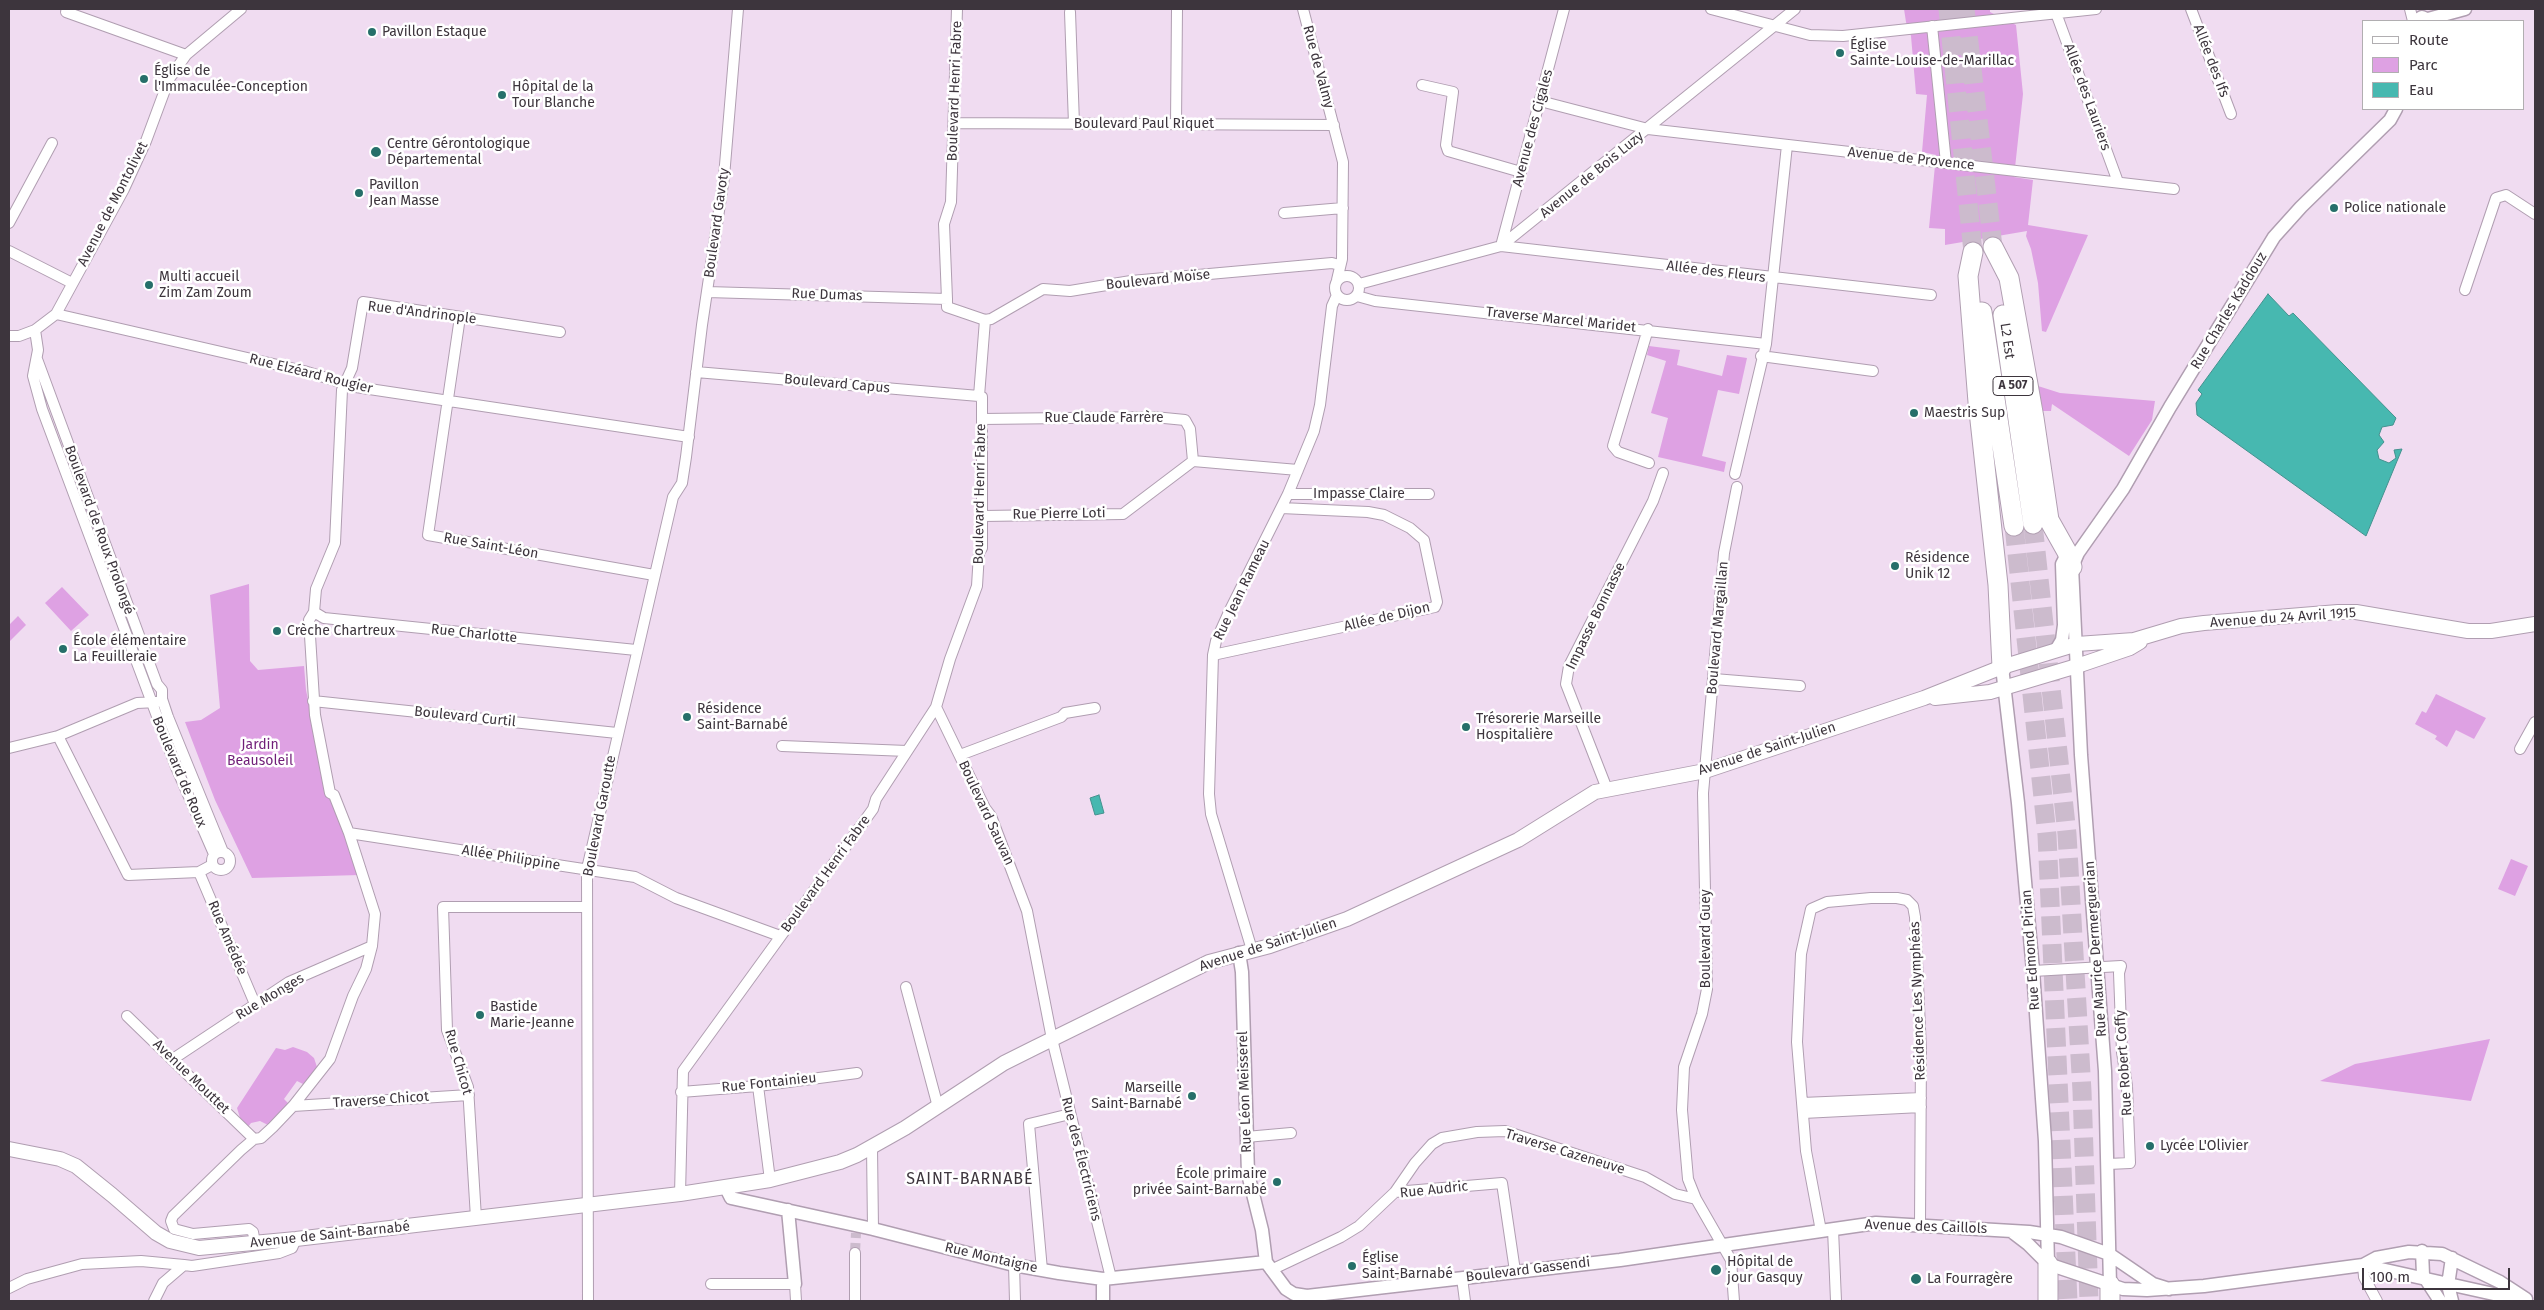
<!DOCTYPE html>
<meta charset="utf-8">
<style>
body{margin:0}
#map{position:relative;width:2544px;height:1310px;overflow:hidden;background:#f0dcf1;font-family:"Fira Sans",sans-serif}
canvas{display:block}
.frame{position:absolute;inset:0;border:10px solid #3d353d;pointer-events:none}
.legend{position:absolute;left:2362px;top:20px;width:162px;height:90px;box-sizing:border-box;background:#fff;border:1px solid #b1aeb1;margin:0;padding:6px 9px;list-style:none;font-size:15px;color:#3d353d}
.legend li{display:flex;align-items:center;gap:10px;height:25px}
.legend b{width:25px;border:1px solid #b1aeb1}
.scale{position:absolute;left:2362px;top:1268px;width:148px;height:22px;box-sizing:border-box;border:2px solid #3d353d;border-top:0;padding-left:6px;font-size:15px;line-height:18px;white-space:nowrap;color:#3d353d;-webkit-text-stroke:4px #fff;paint-order:stroke}
</style>
<div id="map">
<canvas width="2544" height="1310"></canvas>
<div class="frame"></div>
<ul class="legend">
<li><b style="height:6px;background:#fff"></b>Route</li>
<li><b style="height:14px;background:#dea1e3"></b>Parc</li>
<li><b style="height:14px;background:#47b8b0"></b>Eau</li>
</ul>
<div class="scale">100 m</div>
</div>
<script>
const ctx = document.querySelector('canvas').getContext('2d');
ctx.lineJoin = 'round';
function paint(path, color) { ctx.fillStyle = color; ctx.fill(path, 'evenodd'); }
const shape = rows => new Path2D(rows.map(r => 'M' + r).join(''));
function stroke(path, color, width, dash) { ctx.strokeStyle = color; ctx.lineWidth = width; ctx.lineCap = dash ? 'butt' : 'round'; ctx.setLineDash(dash || []); ctx.stroke(path); }
function write(font, color, halo, rows, align = 'center') {
  ctx.font = font + ' "Fira Sans",sans-serif'; ctx.lineWidth = 5; ctx.setLineDash([]); ctx.textBaseline = 'middle'; ctx.strokeStyle = halo; ctx.fillStyle = color; for (const [text, x, y, turn = 0] of rows) {
    ctx.save(); ctx.translate(x, y); ctx.rotate((+turn || 0) * Math.PI / 180); ctx.textAlign = isNaN(turn) ? turn : align; if (halo) ctx.strokeText(text, 0, 0); ctx.fillText(text, 0, 0); ctx.restore();
  }
}
paint(shape([
 [1904,9,1990,9,1990,12,2016,25,2023,94,2014,177,2033,180,2028,225,2088,235,2046,332,2042,331,2038,283,2031,249,2026,236,2027,231,1945,245,1945,229,1929,228,1936,155,1922,152,1927,95,1916,94,1911,36,1906,22],
 [1649,346,1680,350,1677,365,1722,376,1727,355,1747,358,1739,394,1718,390,1702,456,1726,462,1724,472,1658,457,1668,418,1651,413,1666,361,1647,355],
 [2038,386,2060,393,2155,401,2152,420,2129,456,2052,404,2051,411,2043,411],
 [249,584,250,661,258,670,304,666,306,690,325,781,360,875,252,878,215,800,185,722,201,720,220,708,210,595],
 [62,587,89,615,71,631,45,603],
 [18,616,26,625,9,642,9,625],
 [2436,694,2486,718,2474,739,2456,730,2447,747,2435,739,2437,736,2415,724,2422,711,2426,713],
 [2511,859,2528,866,2515,896,2498,889],
 [2490,1039,2471,1101,2320,1081,2355,1064],
 [293,1047,307,1052,314,1058,318,1070,305,1085,297,1081,284,1099,290,1105,270,1126,260,1121,251,1123,248,1127,240,1118,237,1108,276,1048,285,1050]
]), '#dea1e3');
const water = shape([
 [2268,294,2289,316,2293,313,2396,418,2393,425,2382,427,2379,435,2384,442,2377,450,2379,459,2389,463,2396,458,2394,450,2402,449,2366,536,2197,415,2196,403,2202,394,2198,390,2268,294],
 [1099,795,1104,813,1095,815,1090,798,1099,795]
]);
paint(water, '#47b8b0');
stroke(water, '#44918e', 1);
stroke(shape([
 [855,1253,856,1233]
]), '#ccbbcd', 10, [10, 5]);
stroke(shape([
 [1948,9,1973,252],
 [1965,9,1993,247],
 [2033,524,2067,834,2082,1091,2089,1301],
 [2014,526,2047,835,2068,1301]
]), '#ccbbcd', 19, [19, 9]);
const minor = shape([
 [67,9,66,12,186,55],
 [1303,9,1343,162,1342,259,1337,280],
 [1564,9,1501,246,1931,295],
 [1711,9,1810,35,1843,36,2096,9],
 [2191,9,2231,114],
 [2410,9,2413,21],
 [1070,12,1074,124],
 [2056,13,2118,182],
 [1932,26,1946,163],
 [1422,85,1453,92,1446,145,1448,151,1521,172],
 [1540,101,1648,129,2174,189],
 [954,123,1334,125],
 [1176,124,1177,9],
 [1284,213,1343,208],
 [9,223,52,143],
 [9,251,72,283],
 '1335 288a12 12 0 1 1 24 0a12 12 0 1 1-24 0Z',
 [1359,284,1501,246,1795,9],
 [2465,290,2496,198,2506,195,2535,214],
 [707,292,947,299],
 [1357,296,1375,301,1766,344],
 [56,314,304,371,356,387,689,437],
 [460,317,428,535,654,575],
 [985,320,991,319,1043,289,1070,291,1131,281,1332,263,1339,265],
 [1648,329,1613,446,1618,452,1649,463],
 [35,330,38,350,33,376,42,409,176,767,214,854],
 [9,336,19,336,35,330,56,314,124,189,146,141,169,79,186,55,241,9],
 [1761,356,1873,371],
 [37,359,157,684,162,690,162,699,168,717,223,852],
 [696,372,979,396],
 [982,419,1154,417,1185,420,1190,429,1193,461],
 [1735,474,1766,344,1787,145],
 [1288,494,1429,494],
 [983,516,1123,514,1193,461,1298,470],
 [314,612,324,618,636,650],
 [1213,655,1435,607,1437,602,1424,540,1410,528,1384,515,1368,512,1281,508],
 [1714,679,1800,686],
 [313,701,617,733],
 [936,707,985,808,991,816,1027,911,1052,1039,1111,1278],
 [58,736,128,875,199,872,212,865],
 [782,746,907,751],
 [9,748,58,736,137,703,157,702],
 [2520,749,2535,722],
 [960,755,1061,717,1065,713,1095,708],
 [1607,789,1566,684,1569,666,1653,501,1663,473],
 [349,833,635,877,676,898,780,936],
 '212 861a9 9 0 1 1 18 0a9 9 0 1 1-18 0Z',
 [199,872,255,1004],
 [1252,950,1211,814,1209,794,1213,655,1216,641,1229,612,1288,494,1314,431,1320,405,1332,306,1337,295],
 [2033,971,2121,966,2119,973,2122,1052,2127,1086,2130,1163,2108,1164],
 [906,987,938,1107],
 [127,1016,254,1139],
 [173,1059,289,982,372,946],
 [758,1086,770,1180],
 [681,1092,758,1086,857,1073],
 [1802,1103,1921,1098],
 [293,1106,469,1095],
 [1803,1113,1921,1107],
 [1246,1137,1291,1133],
 [872,1147,873,1229],
 [1395,1192,1415,1163,1432,1144,1442,1138,1477,1132,1505,1131,1645,1177,1675,1194,1696,1199],
 [680,1194,683,1071,873,809,876,799,936,707,950,659,977,586,979,553,982,548,982,397,979,396,985,320,947,307,947,299,944,224,951,202,957,9],
 [476,1218,468,1087,447,1030,443,907,587,907],
 [1833,1229,1836,1301],
 [1821,1231,1806,1151,1797,1042,1801,954,1811,909,1827,902,1871,898,1897,898,1907,900,1913,906,1915,917,1921,1050,1920,1225],
 [255,1243,253,1232,249,1229,193,1234,174,1229,171,1221,173,1216,241,1150,254,1139,261,1138,273,1127,293,1106,330,1059,353,996,366,969,372,946,375,914,349,833,334,795,330,793,315,715,309,620,314,612,316,589,335,543,342,390,352,368,363,302,560,332],
 [1014,1265,1015,1301],
 [2363,1265,2364,1277,2377,1301],
 [1042,1270,1029,1124,1070,1114],
 [1271,1270,1341,1237,1359,1226,1395,1192,1502,1183,1515,1271],
 [1462,1278,1465,1301],
 [711,1284,795,1284,796,1301],
 [9,1288,27,1279,82,1264,141,1261,184,1265],
 [154,1301,163,1283,184,1265,192,1266,279,1253,292,1248,296,1239],
 [588,1301,587,869,673,497,682,483,686,457,702,325,724,177,738,9],
 [855,1301,855,1253],
 [1734,1301,1731,1260,1696,1199,1688,1179,1682,1110,1684,1067,1702,1014,1707,989,1703,793,1724,553,1737,487]
]);
const tertiary = shape([
 [2428,19,2465,9],
 [2415,21,2422,17,2431,21],
 [2056,650,2062,640,2064,625,2062,564,2069,551],
 [2002,667,2018,803,2033,971,2045,1141,2048,1264],
 [1239,953,1242,972,1248,1174,1262,1230,1266,1262,1286,1289,1294,1294,1307,1296,1620,1260,1876,1223,2029,1232,2061,1237,2109,1254,2153,1284,2169,1289],
 [726,1188,731,1198,873,1229,1014,1265,1059,1273,1103,1279,1266,1262],
 [788,1210,795,1284],
 [2011,1231,2028,1244,2048,1264,2123,1289,2147,1290,2204,1286,2363,1265,2525,1301],
 [2422,1251,2423,1275,2440,1301],
 [2363,1265,2376,1258,2409,1252,2442,1254,2500,1282,2526,1299],
 [1103,1279,1103,1301],
 [2110,1285,2105,1071,2081,755,2072,567,2078,553,2123,489,2170,407,2274,237,2301,207,2390,120,2396,109],
 [2448,1285,2452,1258],
 [2448,1285,2452,1301]
]);
const secondary = shape([
 [1935,698,1990,692,2077,666,2130,648,2140,642],
 [9,1149,60,1159,76,1166,112,1195,156,1233,170,1241,199,1248,296,1239,680,1194,770,1180,840,1162,857,1155,905,1128,1004,1063,1034,1048,1209,962,1270,946,1347,919,1518,840,1595,792,1705,771,1924,698,2002,667,2077,644,2134,640,2181,626,2204,623,2338,612,2356,612,2468,631,2491,631,2535,624]
]);
const motorway = shape([
 [1993,247,2009,278,2034,418,2049,520,2067,552,2072,567],
 [1973,252,1968,276,1978,402,1998,585,2002,667],
 [1982,312,2014,526],
 [2003,315,2033,524],
 [2048,1264,2048,1301],
 [2110,1285,2110,1301]
]);
stroke(minor, '#b09eb1', 12);
stroke(tertiary, '#b09eb1', 15);
stroke(secondary, '#b09eb1', 16);
stroke(motorway, '#b09eb1', 21);
stroke(minor, '#fff', 10);
stroke(tertiary, '#fff', 12);
stroke(secondary, '#fff', 14);
stroke(motorway, '#fff', 19);
for (const [x, y, r, color] of [
 [372,32,5,"#266f6a"],
 [1840,53,5,"#266f6a"],
 [144,79,5,"#266f6a"],
 [502,95,5,"#266f6a"],
 [376,152,6,"#266f6a"],
 [359,193,5,"#266f6a"],
 [2334,208,5,"#266f6a"],
 [149,285,5,"#266f6a"],
 [1914,413,5,"#266f6a"],
 [1895,566,5,"#266f6a"],
 [277,631,5,"#266f6a"],
 [63,649,5,"#266f6a"],
 [687,717,5,"#266f6a"],
 [1466,727,5,"#266f6a"],
 [480,1015,5,"#266f6a"],
 [1192,1096,5,"#266f6a"],
 [2150,1146,5,"#266f6a"],
 [1277,1182,5,"#266f6a"],
 [1352,1266,5,"#266f6a"],
 [1716,1270,6,"#266f6a"],
 [1916,1279,6,"#266f6a"]
]) { const dot = new Path2D(); dot.arc(x, y, r, 0, 2 * Math.PI); ctx.fillStyle = color; ctx.fill(dot); stroke(dot, '#fff', 2); }
for (const [x, y, w] of [
 [2013,386,40]
]) { const box = new Path2D(); box.roundRect(x - w / 2, y - 9.5, w, 19, 4); ctx.fillStyle = '#fff'; ctx.fill(box); stroke(box, '#3d353d', 1); }
write('bold 12px', '#3d353d', null, [
 ["A 507",2013,386]
]);
write('14px', '#3d353d', '#fff', [
 ["Pavillon Estaque",382,32],
 ["Église",1850,45],
 ["Sainte-Louise-de-Marillac",1850,61],
 ["Église de",154,71],
 ["l'Immaculée-Conception",154,87],
 ["Hôpital de la",512,87],
 ["Tour Blanche",512,103],
 ["Centre Gérontologique",387,144],
 ["Départemental",387,160],
 ["Pavillon",369,185],
 ["Jean Masse",369,201],
 ["Police nationale",2344,208],
 ["Multi accueil",159,277],
 ["Zim Zam Zoum",159,293],
 ["Maestris Sup",1924,413],
 ["Résidence",1905,558],
 ["Unik 12",1905,574],
 ["Crèche Chartreux",287,631],
 ["École élémentaire",73,641],
 ["La Feuilleraie",73,657],
 ["Résidence",697,709],
 ["Saint-Barnabé",697,725],
 ["Trésorerie Marseille",1476,719],
 ["Hospitalière",1476,735],
 ["Bastide",490,1007],
 ["Marie-Jeanne",490,1023],
 ["Marseille",1182,1088,"right"],
 ["Saint-Barnabé",1182,1104,"right"],
 ["Lycée L'Olivier",2160,1146],
 ["École primaire",1267,1174,"right"],
 ["privée Saint-Barnabé",1267,1190,"right"],
 ["Église",1362,1258],
 ["Saint-Barnabé",1362,1274],
 ["Hôpital de",1727,1262],
 ["jour Gasquy",1727,1278],
 ["La Fourragère",1927,1279]
], 'left');
write('14px', '#3d353d', '#fff', [
 ["Allée des Ifs",2211,61,69],
 ["Rue de Valmy",1318,67,75],
 ["Boulevard Henri Fabre",955,91,-88],
 ["Allée des Lauriers",2087,97,70],
 ["Boulevard Paul Riquet",1144,124],
 ["Avenue des Cigales",1533,128,-75],
 ["Avenue de Provence",1911,159,6],
 ["Avenue de Bois Luzy",1592,175,-39],
 ["Avenue de Montolivet",113,204,-63],
 ["Boulevard Gavoty",717,223,-82],
 ["Allée des Fleurs",1716,272,7],
 ["Boulevard Moïse",1158,280,-6],
 ["Rue Dumas",827,295,2],
 ["Rue Charles Kaddouz",2229,311,-59],
 ["Rue d'Andrinople",422,313,7],
 ["Traverse Marcel Maridet",1561,320,6],
 ["L2 Est",2007,341,82],
 ["Rue Elzéard Rougier",311,374,14],
 ["Boulevard Capus",837,384,5],
 ["Rue Claude Farrère",1104,418],
 ["Boulevard Henri Fabre",980,494,-89],
 ["Impasse Claire",1359,494],
 ["Rue Pierre Loti",1059,514,-1],
 ["Boulevard de Roux Prolongé",99,530,70],
 ["Rue Saint-Léon",491,546,10],
 ["Rue Jean Rameau",1242,590,-64],
 ["Impasse Bonnasse",1596,616,-64],
 ["Allée de Dijon",1387,617,-13],
 ["Avenue du 24 Avril 1915",2283,618,-4],
 ["Boulevard Margaillan",1718,628,-85],
 ["Rue Charlotte",474,634,6],
 ["Boulevard Curtil",465,717,6],
 ["Avenue de Saint-Julien",1767,749,-18],
 ["Boulevard de Roux",179,772,67],
 ["Boulevard Sauvan",986,813,65],
 ["Boulevard Garoutte",600,816,-79],
 ["Allée Philippine",511,858,9],
 ["Boulevard Henri Fabre",826,874,-54],
 ["Rue Amédée",227,938,67],
 ["Boulevard Guey",1706,939,-90],
 ["Avenue de Saint-Julien",1268,945,-18],
 ["Rue Maurice Dermerguerian",2096,949,-94],
 ["Rue Edmond Pirian",2031,950,-94],
 ["Rue Monges",270,997,-31],
 ["Résidence Les Nymphéas",1918,1001,-92],
 ["Rue Chicot",458,1062,74],
 ["Rue Robert Coffy",2124,1063,-94],
 ["Avenue Mouttet",191,1077,44],
 ["Rue Fontainieu",769,1083,-6],
 ["Rue Léon Meisserel",1245,1092,-92],
 ["Traverse Chicot",381,1100,-4],
 ["Traverse Cazeneuve",1565,1152,17],
 ["Rue des Électriciens",1081,1159,76],
 ["Rue Audric",1434,1190,-6],
 ["Avenue des Caillols",1926,1227,2],
 ["Avenue de Saint-Barnabé",330,1235,-6],
 ["Rue Montaigne",991,1258,13],
 ["Boulevard Gassendi",1528,1270,-7]
]);
write('14px', '#701e78', '#fff', [
 ["Jardin",260,745],
 ["Beausoleil",260,761]
]);
ctx.letterSpacing = '1px';
write('16px', '#3d353d', '#fff', [
 ["SAINT-BARNABÉ",970,1180]
]);
ctx.letterSpacing = '0px';
</script>
